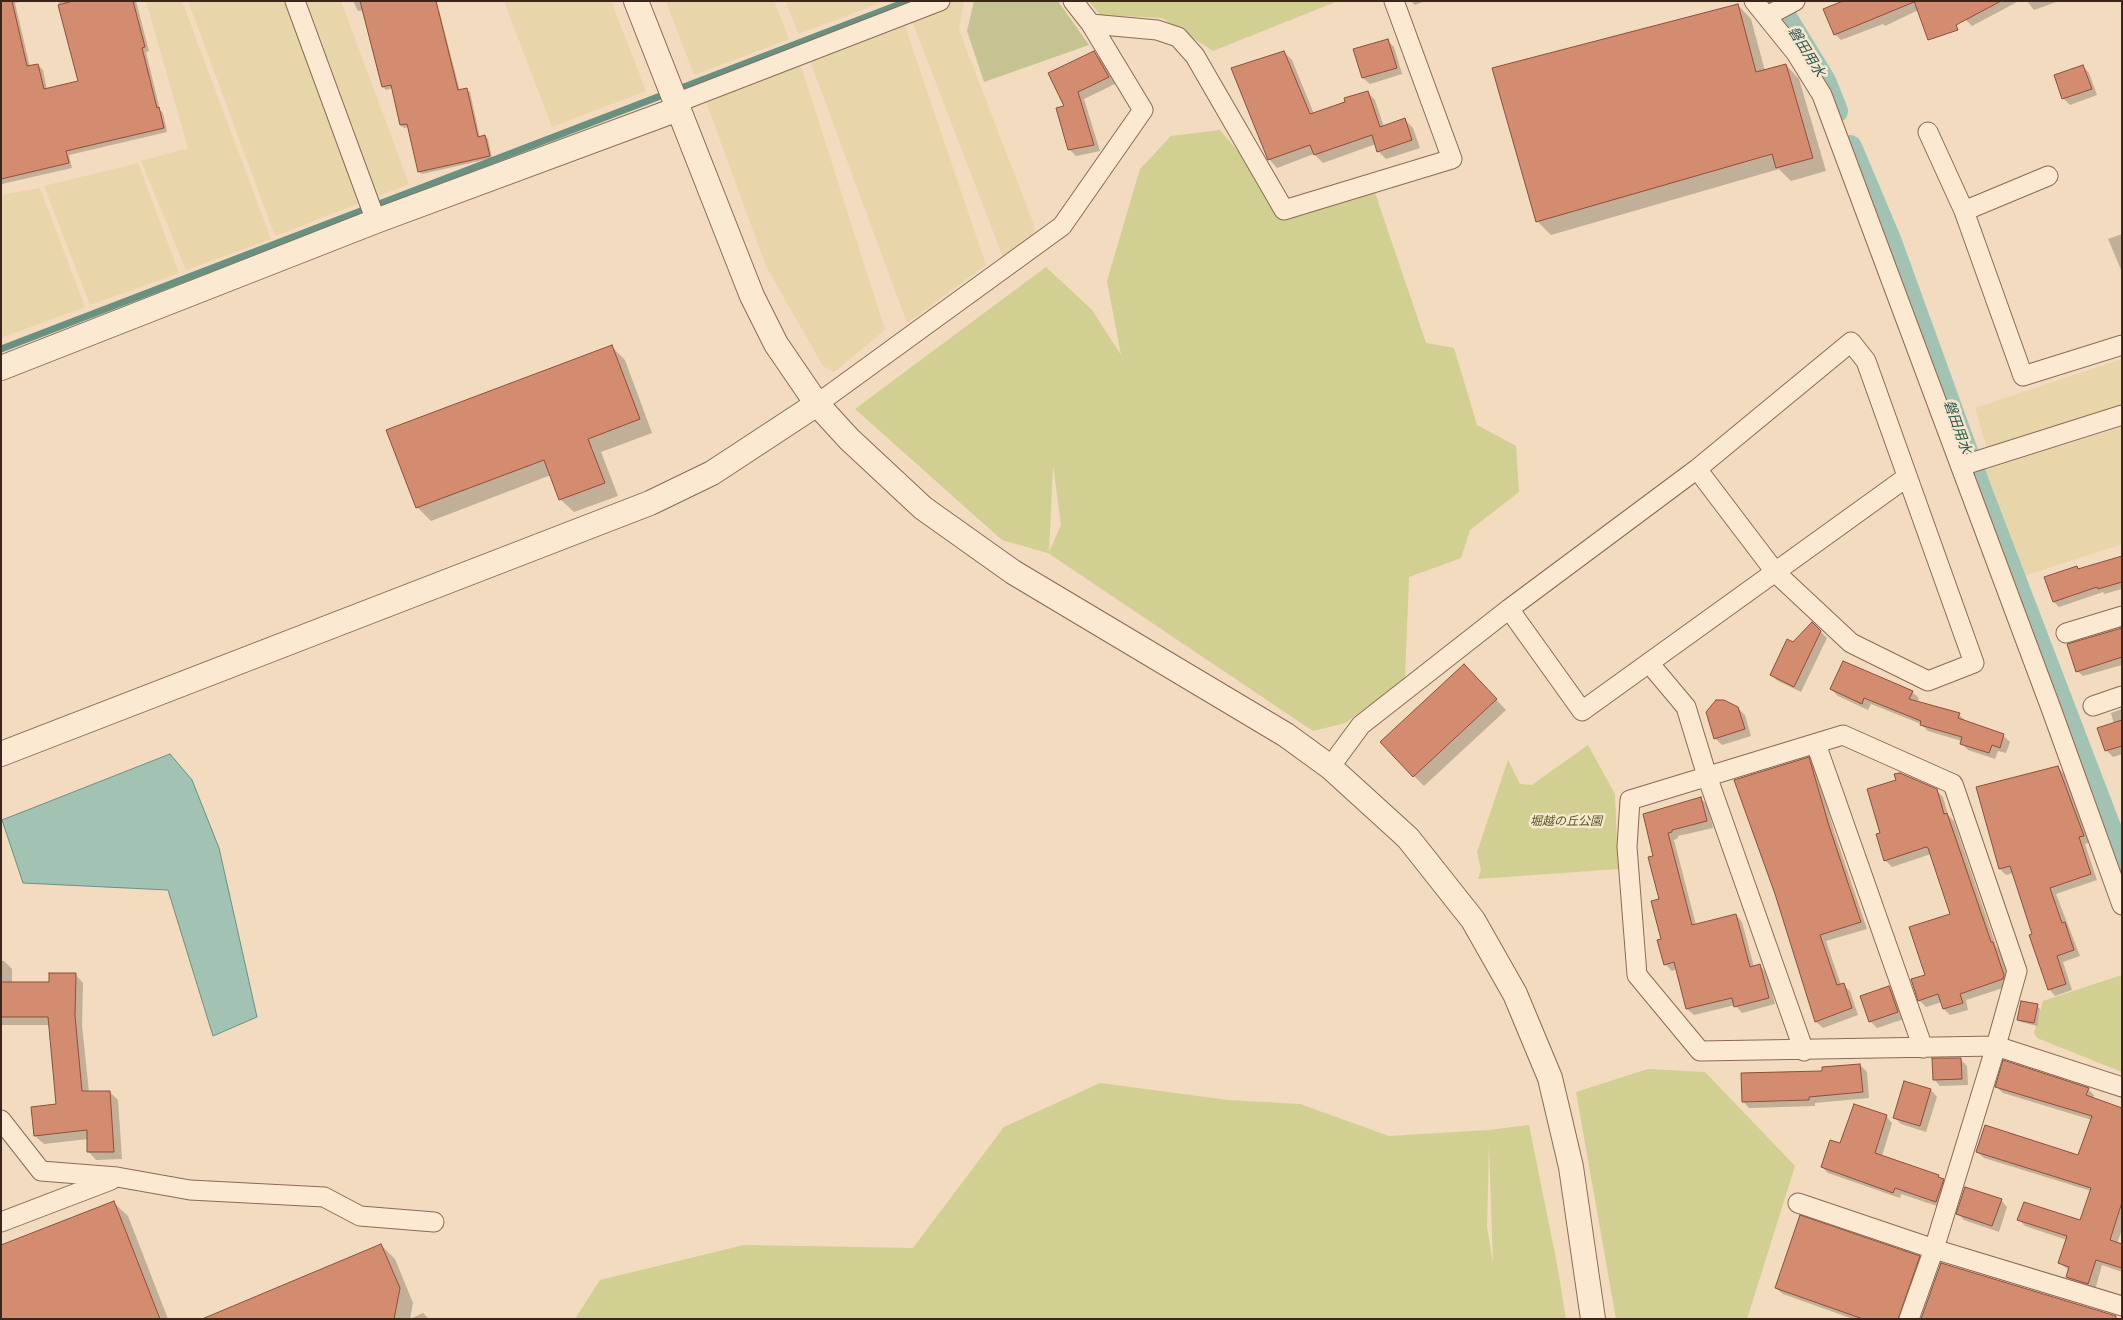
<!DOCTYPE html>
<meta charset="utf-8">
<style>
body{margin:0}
#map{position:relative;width:2123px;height:1320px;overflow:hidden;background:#f2dbbe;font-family:"PT Serif",serif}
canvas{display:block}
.frame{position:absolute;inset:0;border:2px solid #3a261b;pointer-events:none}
</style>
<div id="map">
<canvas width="2123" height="1320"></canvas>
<div class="frame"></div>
</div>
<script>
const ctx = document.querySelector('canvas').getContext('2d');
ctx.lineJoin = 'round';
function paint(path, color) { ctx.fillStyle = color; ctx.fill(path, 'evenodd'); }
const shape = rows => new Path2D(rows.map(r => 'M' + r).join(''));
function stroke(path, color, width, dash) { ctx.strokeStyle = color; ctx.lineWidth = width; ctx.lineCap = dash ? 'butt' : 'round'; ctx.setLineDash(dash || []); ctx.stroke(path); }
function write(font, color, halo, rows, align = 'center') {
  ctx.font = font + ' "PT Serif","Noto Sans JP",serif'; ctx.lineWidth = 5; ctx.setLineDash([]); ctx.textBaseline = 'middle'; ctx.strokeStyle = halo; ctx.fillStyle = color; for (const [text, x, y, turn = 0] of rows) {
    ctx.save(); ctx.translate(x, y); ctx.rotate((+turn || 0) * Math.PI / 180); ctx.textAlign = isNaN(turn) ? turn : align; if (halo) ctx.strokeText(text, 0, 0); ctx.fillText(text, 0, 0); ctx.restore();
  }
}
paint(shape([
 [146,1,182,1,271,239,186,270,141,161,188,148],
 [188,1,341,1,409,184,275,236],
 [504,1,611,1,646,91,552,127],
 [666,1,774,1,789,39,694,75],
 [786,1,885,1,798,34],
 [940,1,964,1,959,30,1034,225,1033,237,1004,260,909,13],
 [904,23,986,265,907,323,809,58],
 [800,63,885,330,834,372,823,366,766,266,705,99],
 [138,163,179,273,90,305,44,186],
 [40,188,85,307,1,338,1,195],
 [2122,359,2122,409,1988,452,1975,408],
 [2122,427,2122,544,2012,580,1975,473]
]), '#e8d6aa');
paint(shape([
 [1089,1,1338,1,1213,51,1162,18,1100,15],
 [1220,130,1293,216,1372,184,1426,343,1454,348,1477,425,1516,446,1519,492,1470,530,1461,558,1409,577,1405,679,1345,723,1313,731,1048,553,1002,540,855,409,1046,267,1092,310,1121,355,1107,281,1140,169,1171,136],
 [1053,465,1061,525,1049,552,1053,466],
 [1588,745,1615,794,1618,869,1478,879,1481,870,1477,852,1508,760,1520,784,1532,785],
 [2122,975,2122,1072,2037,1038,2034,1033,2043,1001],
 [1648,1069,1705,1072,1795,1166,1747,1319,1616,1319,1576,1092],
 [1100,1083,1228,1100,1300,1104,1389,1136,1489,1130,1529,1125,1557,1264,1566,1319,575,1319,600,1280,744,1245,913,1248,1004,1127],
 [1489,1144,1493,1263,1487,1227]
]), '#d1cf91');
paint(shape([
 [974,1,1058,1,1089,45,984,82,967,31]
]), '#c4c391');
const water = shape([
 [170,754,192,780,219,848,257,1017,213,1036,168,890,23,883,2,820,170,754]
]);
paint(water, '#a2c3b4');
stroke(water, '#689181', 1);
paint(shape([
 [1,1,24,1,15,3,30,67,38,65,43,70,47,90,79,82,58,1,136,1,149,51,146,52,160,110,163,113,167,132,69,155,72,168,2,184],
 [353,1,429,1,439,10,460,91,467,90,470,92,480,138,485,136,488,139,492,158,422,174,419,172,409,127,404,128,401,125,393,88,386,90,383,87,364,10,358,11],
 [1411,1,1425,1,1415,5],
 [1846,1,1929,1,1931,4,1885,26,1883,24,1841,40,1835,34],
 [1961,1,2019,1,1972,26,1966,20],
 [2027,1,2059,1,2034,10],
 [1738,5,1751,19,1765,71,1786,65,1799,79,1826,171,1791,181,1779,169,1551,235,1537,221],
 [1387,40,1394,47,1402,74,1370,84,1363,78,1355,50],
 [1284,52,1292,60,1314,114,1367,92,1375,100,1384,127,1405,120,1413,128,1420,148,1386,159,1378,151,1376,144,1323,163,1314,154,1277,168,1269,159],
 [1094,53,1101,59,1115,84,1084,99,1100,151,1076,156,1069,149,1066,107],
 [2083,66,2089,73,2097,95,2070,105,2063,98],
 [2122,234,2122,272,2108,239],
 [612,347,625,360,652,433,601,452,618,496,574,512,560,499,551,475,431,521,417,507],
 [2122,558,2122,589,2104,594,2103,592,2059,607,2054,602,2077,567,2080,570],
 [1812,623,1827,638,1801,692,1778,681,1771,675],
 [2122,629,2122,665,2083,676,2077,671],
 [1474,676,1506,710,1424,786,1414,776],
 [1831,689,1912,692,1919,698,1917,703,1959,715,1966,721,2003,735,2010,742,2006,753,1998,751,1995,759,1968,750,1961,743,1962,741,1928,731,1921,724,1871,704,1868,710,1838,696],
 [1738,708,1745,715,1751,736,1722,745,1715,738],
 [2122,709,2122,754,2113,757,2107,751,2099,729,2114,724,2111,713],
 [1808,759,1815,765,1835,834,1867,929,1826,941,1841,985,1843,985,1850,991,1858,1015,1823,1028,1816,1022,1776,894],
 [2058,767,2064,774,2090,842,2085,844,2097,880,2056,894,2080,956,2063,962,2072,990,2055,996,2049,989,2013,873,2006,875,2000,869],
 [1936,790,1943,797,1948,815,1954,821,1996,946,1999,950,2010,982,2009,986,1966,1000,1968,1010,1950,1015,1944,1009,1942,1002,1926,1007,1919,1000,1926,976,1951,914,1931,854,1892,867,1885,860],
 [1701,799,1708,805,1713,828,1678,836,1678,838,1674,840,1696,925,1736,915,1742,922,1754,967,1760,966,1766,972,1775,1004,1742,1013,1735,1005,1694,1015,1687,1009,1677,969,1672,971,1665,964,1655,857,1645,815],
 [1,961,4,961,12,969,12,983,50,983,75,974,83,983,82,1025,89,1092,110,1092,118,1100,122,1159,96,1160,88,1151,88,1139,44,1144,35,1136,58,1105,50,1025,1,1025],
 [1889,987,1895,994,1904,1019,1877,1028,1870,1021],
 [2037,1006,2040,1009,2037,1026,2021,1022,2018,1019],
 [1960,1059,1967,1066,1968,1085,1940,1086,1934,1079],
 [1860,1065,1867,1072,1869,1098,1815,1103,1815,1106,1749,1108,1743,1101,1823,1072],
 [1905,1083,1931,1090,1937,1097,1926,1132,1901,1124,1894,1117],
 [1997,1087,2088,1089,2094,1095,2093,1099,2122,1109,2122,1229,2117,1244,2122,1245,2122,1272,2102,1265,2095,1290,2073,1283,2067,1277,2069,1270,2059,1263,2067,1240,2025,1226,2019,1220,2081,1221,2091,1191,1984,1158,1977,1152,2079,1157,2092,1120,2003,1093],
 [1886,1116,1892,1123,1882,1156,1938,1176,1949,1187,1943,1208,1901,1194,1900,1198,1828,1173,1822,1167,1841,1145],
 [2001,1200,2007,1207,1999,1232,1964,1220,1958,1214],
 [114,1203,128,1216,168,1319,1,1319],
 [381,1245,395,1259,413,1303,410,1319,423,1313,429,1319,204,1319],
 [1919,1257,1925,1264,1906,1319,1853,1319,1783,1294,1776,1288]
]), '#0003');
stroke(shape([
 [1,349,908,1]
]), '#689181', 7);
stroke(shape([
 [1775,1,1824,81,1836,111],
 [1850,147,1890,242,1980,490,2122,861]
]), '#a2c3b4', 24);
const building = shape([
 [1,1,12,1,27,66,38,64,44,89,78,81,58,5,73,1,133,1,145,47,142,48,157,108,159,107,164,128,66,151,69,163,1,179,1,1],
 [360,1,436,1,458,90,467,88,478,137,485,135,490,156,418,172,407,124,400,125,391,85,382,87,360,1],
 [1843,1,1914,1,1914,2,1834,35,1823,9,1843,1],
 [1914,1,2001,1,1956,25,1958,30,1928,40,1914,1],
 [1738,4,1756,72,1786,64,1813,158,1776,168,1772,154,1536,222,1492,68,1738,4],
 [1388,39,1397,68,1362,78,1353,49,1388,39],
 [1094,51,1109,77,1078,92,1094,145,1068,150,1056,108,1064,106,1048,73,1094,51],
 [1284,51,1310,114,1345,102,1344,98,1368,91,1380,127,1405,118,1412,140,1377,152,1372,135,1314,155,1310,145,1268,160,1231,68,1284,51],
 [2083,65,2092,89,2062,99,2054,75,2083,65],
 [612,345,640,419,588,439,605,483,559,500,544,460,416,508,386,430,612,345],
 [2122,556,2122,582,2098,589,2097,587,2053,602,2044,577,2077,566,2078,569,2122,556],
 [1812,622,1821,631,1794,687,1770,675,1787,639,1793,642,1812,622],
 [2122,628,2122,657,2076,672,2067,644,2122,628],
 [1843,661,1913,691,1909,699,1960,713,1958,718,2004,734,2000,748,1992,745,1989,753,1960,744,1962,737,1920,725,1921,721,1864,698,1862,704,1830,689,1843,661],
 [1464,664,1497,699,1413,777,1380,742,1464,664],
 [1716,700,1724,700,1738,707,1745,729,1714,739,1706,712,1716,700],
 [2122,720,2122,746,2105,751,2097,728,2122,720],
 [1809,757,1829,826,1861,922,1820,935,1837,985,1844,983,1852,1008,1815,1022,1775,894,1734,780,1809,757],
 [2058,766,2084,836,2079,837,2091,874,2050,888,2062,923,2065,922,2074,950,2057,956,2066,984,2048,990,2029,935,2032,934,2010,866,1999,869,1976,787,2058,766],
 [1900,773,1937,789,1944,814,1947,813,1991,942,1993,942,2004,975,2003,979,1960,994,1963,1003,1943,1009,1938,994,1918,1001,1911,979,1925,975,1909,927,1950,914,1928,848,1926,847,1884,861,1876,834,1880,833,1867,789,1896,780,1894,774,1900,773],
 [1701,797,1707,821,1672,830,1672,832,1668,833,1692,925,1736,914,1750,967,1760,964,1769,998,1734,1007,1732,998,1686,1009,1674,962,1664,965,1657,940,1661,939,1651,901,1659,899,1648,857,1653,856,1643,814,1701,797],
 [49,973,76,973,75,1016,82,1091,110,1091,114,1152,87,1152,87,1130,34,1136,31,1107,56,1104,48,1017,1,1017,1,982,49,982,49,973],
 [1889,986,1898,1012,1869,1022,1860,996,1889,986],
 [2021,1001,2038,1004,2034,1023,2017,1020,2021,1001],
 [1932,1058,1961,1058,1962,1079,1933,1080,1932,1058],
 [2003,1060,2089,1088,2086,1095,2122,1108,2122,1202,2110,1240,2122,1244,2122,1268,2096,1260,2088,1284,2066,1277,2069,1267,2058,1263,2067,1236,2017,1220,2024,1202,2080,1220,2091,1188,1976,1152,1985,1125,2078,1155,2092,1116,1995,1087,2003,1060],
 [1860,1064,1863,1092,1809,1097,1809,1100,1742,1102,1741,1073,1822,1071,1822,1067,1860,1064],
 [1904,1081,1931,1089,1920,1126,1893,1118,1904,1081],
 [1854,1104,1887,1115,1875,1153,1939,1175,1938,1177,1944,1179,1936,1202,1895,1188,1893,1193,1821,1167,1830,1140,1840,1143,1854,1104],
 [1965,1187,2002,1199,1992,1226,1956,1214,1965,1187],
 [114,1201,160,1319,1,1319,1,1245,114,1201],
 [1800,1215,1920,1256,1898,1319,1863,1319,1775,1288,1800,1215],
 [381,1244,400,1288,394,1319,202,1319,381,1244],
 [1941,1263,2116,1316,2116,1319,1921,1319,1941,1263]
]);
paint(building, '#d48c70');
stroke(building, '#8d4e39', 1);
const minor = shape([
 [295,1,376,221],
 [1073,1,1091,24,1157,30,1178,37,1195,56,1284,210,1452,159,1394,1],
 [1754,1,1796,53,1822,95,2052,711,2122,905],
 [1767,16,1795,1],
 [676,103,940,1],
 [1928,132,1964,211,2023,376,2122,345],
 [1964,211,2048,176],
 [817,404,1062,226,1143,110,1091,24],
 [1961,466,2122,415],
 [1509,609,1697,469,1851,342,1866,361,1974,663,1928,681,1851,643,1776,573,1697,469],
 [2066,633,2122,616],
 [1649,663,1686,707,1707,776,1804,1051],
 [2093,706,2122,696],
 [1816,744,1923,1048],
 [1330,767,1361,725,1509,609,1582,711,1907,477],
 [1,1120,41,1171,117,1177,190,1190,324,1197,360,1216,434,1222],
 [1798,1203,1934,1249,2122,1306],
 [1,1222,111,1180],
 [1909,1319,1934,1249,1996,1046,2017,971,1953,784,1843,735,1630,800,1627,847,1637,975,1700,1051,1996,1046,2122,1087]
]);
const tertiary = shape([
 [636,1,752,296,776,344,817,404,849,439,923,508,1013,572,1286,735,1330,767,1408,838,1473,920,1515,994,1550,1078,1571,1167,1593,1319],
 [1,368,376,221,678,109],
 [1,754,650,503,712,473,817,404]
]);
stroke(minor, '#8c6a55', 21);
stroke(tertiary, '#8c6a55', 26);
stroke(minor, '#fce9d2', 19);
stroke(tertiary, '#fce9d2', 24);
write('italic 12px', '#525820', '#f8e6ce', [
 ["堀越の丘公園",1566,822]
]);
write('italic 14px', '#295b51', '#f8e6ce', [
 ["磐田用水",1806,52,58],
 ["磐田用水",1957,427,70]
]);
</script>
